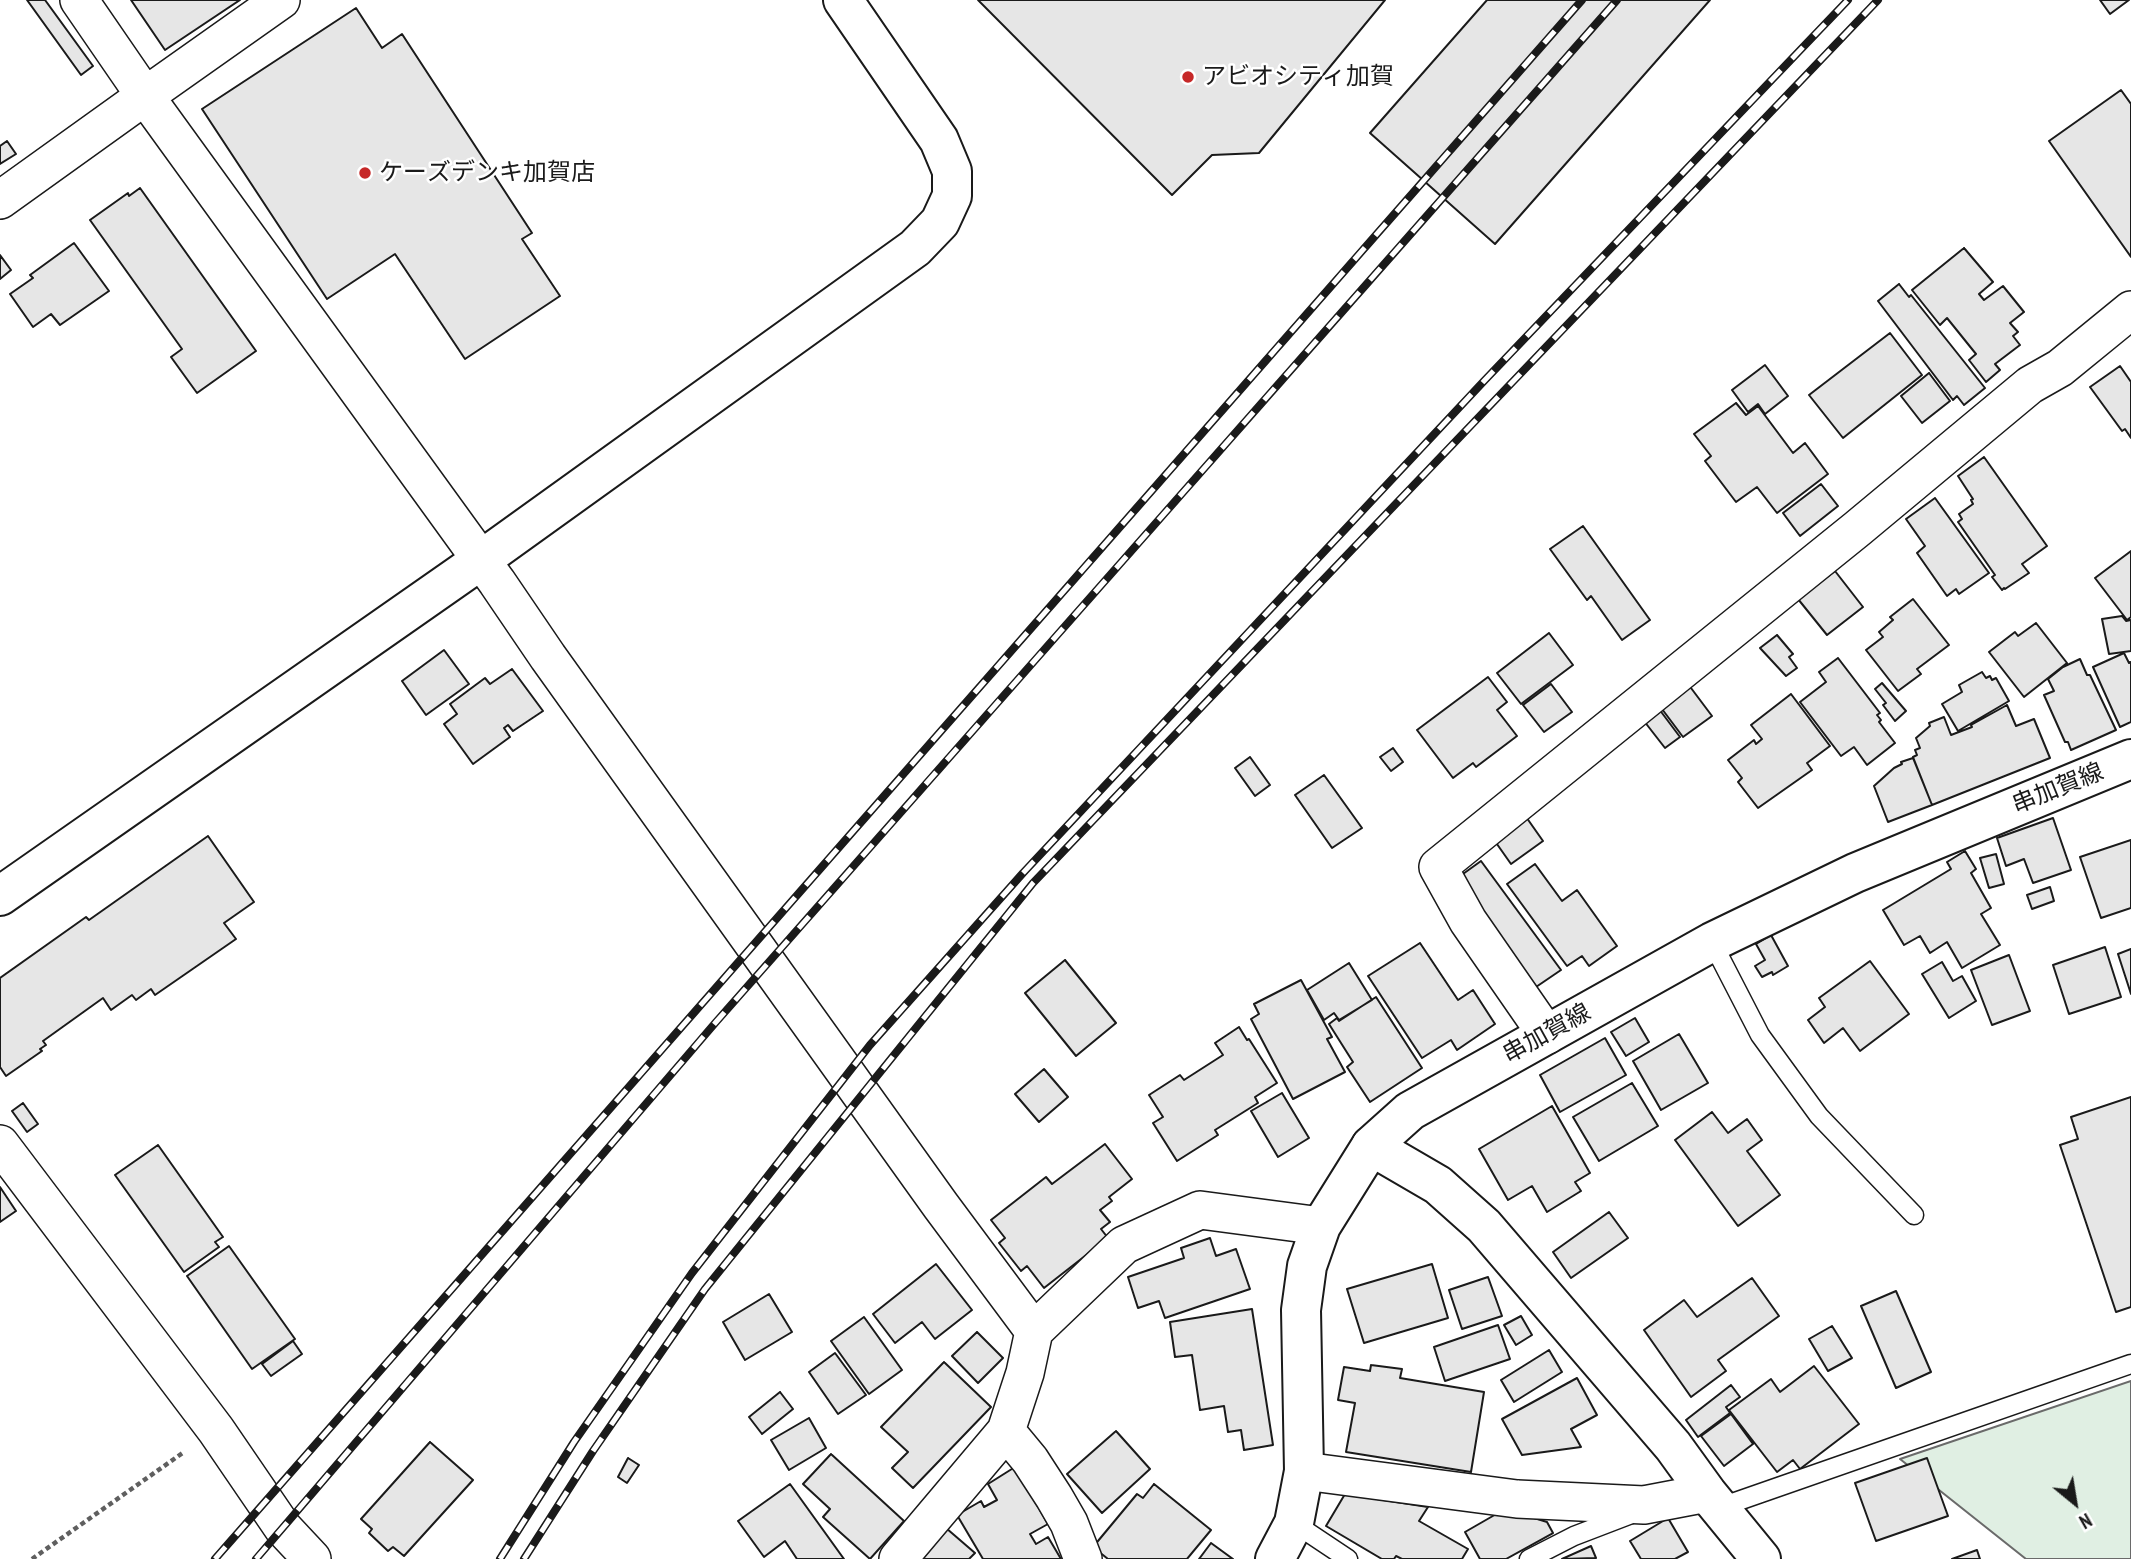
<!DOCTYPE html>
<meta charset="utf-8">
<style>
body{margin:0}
#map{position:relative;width:2131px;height:1559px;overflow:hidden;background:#fff;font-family:"PT Sans Narrow",sans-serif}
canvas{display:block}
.north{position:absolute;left:2040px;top:1468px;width:70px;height:70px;-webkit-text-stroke:5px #fff;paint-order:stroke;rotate:150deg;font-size:19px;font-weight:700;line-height:28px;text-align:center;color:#1a1a1a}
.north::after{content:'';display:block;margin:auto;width:24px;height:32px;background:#1a1a1a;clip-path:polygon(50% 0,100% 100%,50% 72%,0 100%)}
</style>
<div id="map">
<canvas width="2131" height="1559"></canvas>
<div class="north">N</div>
</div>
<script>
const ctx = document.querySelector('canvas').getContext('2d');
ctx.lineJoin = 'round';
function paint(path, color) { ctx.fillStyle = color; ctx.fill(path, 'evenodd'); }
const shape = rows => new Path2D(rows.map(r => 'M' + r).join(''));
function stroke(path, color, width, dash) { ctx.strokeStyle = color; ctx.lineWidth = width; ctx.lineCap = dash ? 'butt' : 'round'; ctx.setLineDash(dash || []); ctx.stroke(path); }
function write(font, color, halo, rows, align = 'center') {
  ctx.font = font + ' "PT Sans Narrow","Noto Sans JP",sans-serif'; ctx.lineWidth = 5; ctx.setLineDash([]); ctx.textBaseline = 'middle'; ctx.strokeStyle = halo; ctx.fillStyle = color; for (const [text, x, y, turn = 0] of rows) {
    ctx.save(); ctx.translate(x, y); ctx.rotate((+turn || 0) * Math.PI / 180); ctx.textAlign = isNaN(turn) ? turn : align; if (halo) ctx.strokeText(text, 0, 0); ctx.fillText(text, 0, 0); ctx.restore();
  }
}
const green = shape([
 [2131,1381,2131,1559,2026,1559,1900,1459,2131,1381]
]);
paint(green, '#e0efe3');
stroke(green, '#6a6a6a', 2);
const building = shape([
 [27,0,45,0,93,66,81,75,27,0],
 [131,0,240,0,165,50,131,0],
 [978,0,1385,0,1259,153,1212,155,1172,195,978,0],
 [1487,0,1710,0,1495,244,1370,133,1487,0],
 [2100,0,2129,0,2110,14,2100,0],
 [356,8,382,48,402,34,532,233,522,239,560,296,465,359,395,254,327,299,202,109,356,8],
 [2121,90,2131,104,2131,257,2049,141,2121,90],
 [7,141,16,154,0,164,0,146,7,141],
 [140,188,256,351,197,393,171,357,182,349,90,220,128,193,129,196,140,188],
 [74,243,109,291,60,325,51,314,33,327,10,294,33,278,30,275,74,243],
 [1964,248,1993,282,1979,294,1984,300,2003,286,2024,312,2010,323,2018,332,2013,336,2020,345,1995,364,2000,370,1986,382,1969,360,1976,354,1947,318,1940,325,1912,290,1964,248],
 [0,255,11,270,0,279,0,255],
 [1899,284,1909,297,1911,295,1985,388,1964,405,1957,396,1953,400,1878,301,1899,284],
 [1890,333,1922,375,1843,438,1809,395,1890,333],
 [1765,365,1788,396,1765,414,1758,404,1748,412,1732,390,1765,365],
 [2120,366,2131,382,2131,438,2125,429,2122,431,2090,387,2120,366],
 [1929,373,1950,401,1922,423,1901,396,1929,373],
 [1736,403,1746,415,1758,406,1793,453,1805,443,1828,474,1777,513,1757,487,1736,502,1705,461,1711,456,1694,434,1736,403],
 [1984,457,2047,546,2022,564,2029,573,2005,589,2004,588,2002,590,1992,577,1995,575,1958,522,1962,519,1959,514,1973,504,1971,500,1973,499,1958,476,1984,457],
 [1821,484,1838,506,1800,536,1783,513,1821,484],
 [1935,498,1989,573,1959,594,1956,589,1947,596,1917,553,1925,546,1906,519,1935,498],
 [1583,526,1650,620,1622,640,1591,596,1587,600,1550,549,1583,526],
 [2131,551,2131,617,2127,620,2095,578,2131,551],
 [1835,571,1863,607,1827,635,1798,599,1835,571],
 [1913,599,1949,645,1917,669,1921,674,1898,691,1866,650,1883,637,1879,632,1893,620,1890,617,1913,599],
 [2122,616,2126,621,2131,620,2131,651,2109,654,2102,619,2122,616],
 [2036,623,2067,663,2024,697,1989,652,2015,632,2018,636,2036,623],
 [1549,633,1573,665,1521,704,1497,673,1549,633],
 [1777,635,1793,654,1789,657,1797,668,1786,676,1760,648,1777,635],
 [444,650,469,684,426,715,402,681,444,650],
 [2124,653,2129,663,2131,662,2131,722,2120,727,2093,667,2124,653],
 [1838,658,1880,713,1877,715,1881,720,1879,722,1895,743,1867,765,1854,747,1841,756,1800,702,1826,682,1819,672,1838,658],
 [2080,659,2087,675,2090,675,2116,730,2071,750,2068,742,2065,742,2044,695,2054,691,2048,679,2063,667,2080,659],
 [512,669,543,711,513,731,508,725,504,728,510,737,473,764,444,724,457,714,450,704,485,678,490,684,512,669],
 [1982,672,1986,678,1990,676,1992,680,1996,678,2009,701,1958,731,1942,704,1962,692,1959,685,1982,672],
 [1488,677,1507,702,1497,710,1517,736,1476,767,1473,763,1453,778,1417,730,1488,677],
 [1882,683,1906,711,1895,721,1883,705,1886,703,1875,689,1882,683],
 [1551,684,1572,712,1544,732,1523,705,1551,684],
 [1688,684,1712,716,1683,737,1659,705,1688,684],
 [1791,694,1830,746,1807,763,1812,770,1758,808,1738,782,1742,778,1728,760,1754,740,1756,744,1762,739,1751,725,1791,694],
 [2007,705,2016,726,2034,719,2050,758,1932,805,1913,757,1917,755,1915,750,1920,748,1916,738,1930,726,1929,723,1944,717,1951,735,1972,727,1971,725,2007,705],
 [1659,709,1680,737,1665,748,1644,721,1659,709],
 [1393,748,1403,762,1391,771,1380,757,1393,748],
 [1250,757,1270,785,1255,796,1235,768,1250,757],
 [1913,758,1932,805,1888,822,1874,786,1894,768,1902,764,1901,762,1913,758],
 [1324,775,1362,828,1332,848,1295,795,1324,775],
 [1524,814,1543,841,1511,864,1492,837,1524,814],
 [2053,818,2071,870,2033,883,2024,859,2006,866,1997,838,2053,818],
 [208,836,254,902,224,923,236,939,155,995,151,989,136,1000,132,995,111,1010,103,998,43,1041,46,1045,40,1049,42,1051,6,1076,0,1067,0,978,86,917,89,920,208,836],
 [2131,840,2131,908,2101,918,2080,857,2131,840],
 [1965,851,1976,869,1971,873,1991,908,1981,914,2000,945,1962,968,1947,942,1930,953,1920,936,1904,945,1883,910,1951,869,1947,862,1965,851],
 [1996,854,2004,884,1989,888,1980,858,1996,854],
 [1481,861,1561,970,1536,987,1456,879,1481,861],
 [1535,864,1562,901,1577,890,1617,946,1589,966,1582,956,1567,966,1507,884,1535,864],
 [2050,887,2054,901,2032,909,2027,895,2050,887],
 [1771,935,1788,966,1773,975,1772,972,1762,977,1755,966,1765,960,1756,944,1771,935],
 [1420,943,1458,1000,1473,990,1495,1024,1457,1050,1451,1040,1422,1058,1368,976,1420,943],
 [2105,947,2121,997,2069,1014,2053,965,2105,947],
 [2131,949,2131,994,2118,954,2131,949],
 [2009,955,2030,1011,1992,1025,1971,970,2009,955],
 [1065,960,1116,1023,1076,1056,1025,993,1065,960],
 [1870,961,1909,1014,1860,1051,1843,1028,1824,1043,1808,1020,1825,1007,1819,998,1870,961],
 [1942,962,1953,981,1962,976,1976,1001,1949,1018,1922,974,1942,962],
 [1349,963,1372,1000,1339,1020,1334,1013,1324,1020,1307,990,1349,963],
 [1301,980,1332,1037,1327,1039,1345,1072,1293,1099,1251,1019,1259,1014,1254,1004,1301,980],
 [1376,997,1422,1068,1370,1102,1347,1067,1353,1062,1329,1024,1337,1018,1339,1021,1376,997],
 [1635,1018,1649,1042,1626,1056,1611,1032,1635,1018],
 [1239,1027,1247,1040,1249,1039,1277,1083,1255,1097,1258,1103,1215,1130,1218,1135,1177,1161,1153,1123,1163,1117,1149,1095,1180,1075,1184,1080,1223,1055,1215,1043,1239,1027],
 [1679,1034,1708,1083,1661,1110,1633,1061,1679,1034],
 [1605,1038,1626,1075,1560,1112,1540,1075,1605,1038],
 [1044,1069,1068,1097,1039,1122,1015,1094,1044,1069],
 [1632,1083,1658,1126,1599,1161,1573,1117,1632,1083],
 [1282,1093,1309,1138,1278,1157,1251,1111,1282,1093],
 [2131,1097,2131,1307,2116,1312,2060,1145,2078,1139,2071,1117,2131,1097],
 [23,1103,38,1124,27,1132,12,1111,23,1103],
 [1552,1106,1590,1173,1575,1182,1581,1191,1547,1212,1532,1186,1508,1200,1479,1149,1552,1106],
 [1712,1112,1728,1133,1747,1119,1762,1140,1747,1151,1780,1195,1738,1226,1675,1140,1712,1112],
 [1105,1144,1132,1179,1109,1197,1112,1201,1100,1210,1110,1222,1101,1229,1108,1238,1044,1288,1027,1266,1021,1271,999,1243,1005,1238,991,1220,1046,1177,1052,1184,1105,1144],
 [158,1145,223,1237,215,1242,219,1247,184,1272,115,1175,158,1145],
 [0,1187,16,1211,0,1222,0,1187],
 [1609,1212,1628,1238,1571,1278,1553,1252,1609,1212],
 [1210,1238,1216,1256,1236,1249,1250,1289,1165,1318,1159,1301,1138,1308,1128,1277,1184,1258,1181,1248,1210,1238],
 [229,1246,295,1339,252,1369,187,1276,229,1246],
 [936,1264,972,1310,935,1339,922,1322,895,1343,873,1314,936,1264],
 [1432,1264,1448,1318,1364,1343,1347,1289,1432,1264],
 [1488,1277,1502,1316,1462,1329,1449,1290,1488,1277],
 [1752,1278,1779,1316,1718,1360,1726,1371,1691,1397,1644,1330,1684,1300,1697,1317,1752,1278],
 [1896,1291,1931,1372,1896,1388,1861,1306,1896,1291],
 [769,1294,792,1332,745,1360,723,1322,769,1294],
 [1252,1309,1273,1445,1244,1450,1241,1430,1228,1432,1224,1406,1200,1410,1192,1355,1175,1357,1170,1322,1252,1309],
 [1521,1316,1532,1335,1516,1345,1504,1325,1521,1316],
 [864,1317,902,1370,869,1394,831,1341,864,1317],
 [1498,1325,1510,1359,1445,1381,1434,1347,1498,1325],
 [1832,1326,1852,1358,1828,1371,1809,1339,1832,1326],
 [977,1332,1003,1358,978,1383,952,1356,977,1332],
 [293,1341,302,1354,271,1376,262,1364,293,1341],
 [1549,1350,1562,1372,1514,1402,1501,1380,1549,1350],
 [835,1353,866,1395,838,1414,809,1372,835,1353],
 [944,1362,991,1407,913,1488,892,1468,908,1452,881,1427,944,1362],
 [1371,1365,1402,1369,1400,1378,1484,1392,1471,1472,1346,1452,1355,1403,1338,1400,1344,1367,1370,1371,1371,1365],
 [1814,1366,1859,1424,1800,1469,1793,1460,1777,1472,1729,1410,1771,1379,1780,1392,1814,1366],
 [1577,1378,1597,1415,1571,1429,1581,1447,1522,1455,1502,1419,1577,1378],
 [1731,1385,1740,1397,1726,1407,1730,1413,1698,1437,1686,1420,1731,1385],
 [780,1392,793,1409,762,1434,749,1417,780,1392],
 [1731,1414,1753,1444,1724,1466,1701,1436,1731,1414],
 [809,1418,826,1448,789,1470,771,1440,809,1418],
 [1116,1431,1150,1469,1102,1513,1067,1474,1116,1431],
 [430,1442,473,1480,404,1556,393,1547,388,1551,369,1533,372,1529,361,1519,430,1442],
 [831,1454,904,1521,870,1559,823,1517,830,1509,803,1484,831,1454],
 [628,1458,639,1465,627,1483,618,1477,628,1458],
 [1927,1458,1948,1516,1876,1541,1855,1483,1927,1458],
 [1015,1467,1048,1524,1030,1534,1036,1544,1048,1537,1061,1559,983,1559,957,1515,981,1501,984,1507,997,1500,988,1484,1015,1467],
 [790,1484,844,1559,797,1559,785,1541,764,1557,738,1521,790,1484],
 [1154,1484,1211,1530,1187,1559,1108,1559,1093,1547,1137,1494,1143,1498,1154,1484],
 [1345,1494,1428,1507,1419,1521,1468,1549,1462,1559,1402,1559,1396,1556,1394,1559,1382,1559,1326,1526,1345,1494],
 [1505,1509,1547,1522,1553,1533,1506,1559,1480,1559,1465,1532,1505,1509],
 [1668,1518,1688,1552,1675,1559,1641,1559,1630,1541,1668,1518],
 [946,1528,975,1553,969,1559,917,1559,946,1528],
 [1211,1543,1233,1559,1199,1559,1211,1543],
 [1591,1546,1596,1558,1562,1559,1591,1546],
 [1977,1550,1980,1559,1952,1559,1977,1550]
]);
paint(building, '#e6e6e6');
stroke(building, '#1a1a1a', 2);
const service = shape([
 [1712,942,1760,1035,1819,1116,1914,1215],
 [1718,1508,2131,1364],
 [1294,1523,1348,1559],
 [1529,1559,1574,1536,1634,1513]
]);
const minor = shape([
 [79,0,145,96,281,0],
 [0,200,145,96,497,582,548,657,941,1206,1034,1331],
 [1547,1035,1468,921,1438,867,1857,529,2030,385,2060,368,2131,310],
 [0,1144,216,1430,283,1528,312,1559],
 [1006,1431,1030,1460,1054,1497,1069,1523,1083,1559],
 [1304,1471,1517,1499,1644,1505,1707,1493],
 [898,1559,1006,1431,1025,1373,1034,1331,1124,1245,1200,1210,1321,1226]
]);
const tertiary = shape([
 [0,896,481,560,915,248,940,222,952,196,952,171,939,140,843,0],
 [1371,1146,1438,1185,1484,1226,1673,1446,1707,1493,1761,1559]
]);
const secondary = shape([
 [1275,1559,1294,1523,1304,1471,1301,1310,1307,1266,1321,1226,1371,1146,1410,1111,1712,942,1855,873,2131,759]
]);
stroke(service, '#1a1a1a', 21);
stroke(minor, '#1a1a1a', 40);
stroke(tertiary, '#1a1a1a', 42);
stroke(secondary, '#1a1a1a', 42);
stroke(shape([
 [32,1559,184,1452]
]), '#5f5f5f', 4.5, [5, 3.5]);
stroke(service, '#fff', 18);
stroke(minor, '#fff', 37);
stroke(tertiary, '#fff', 38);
stroke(secondary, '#fff', 38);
const rail = shape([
 [215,1559,1582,0],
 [256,1559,716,1022,1617,0],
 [500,1559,574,1442,692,1273,870,1045,1023,873,1484,381,1848,0],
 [524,1559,593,1451,705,1289,1033,883,1878,0]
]);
stroke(rail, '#1a1a1a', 8);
stroke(rail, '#fff', 5, [16]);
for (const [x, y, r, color] of [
 [1188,77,7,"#c62828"],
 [365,173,7,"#c62828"]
]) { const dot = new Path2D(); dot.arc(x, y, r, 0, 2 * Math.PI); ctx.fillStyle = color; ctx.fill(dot); stroke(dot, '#fff', 2.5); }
write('24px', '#1a1a1a', '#fff', [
 ["アビオシティ加賀",1202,77],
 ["ケーズデンキ加賀店",379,173]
], 'left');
write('24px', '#1a1a1a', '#fff', [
 ["串加賀線",2058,789,-22],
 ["串加賀線",1547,1034,-29]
]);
</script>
